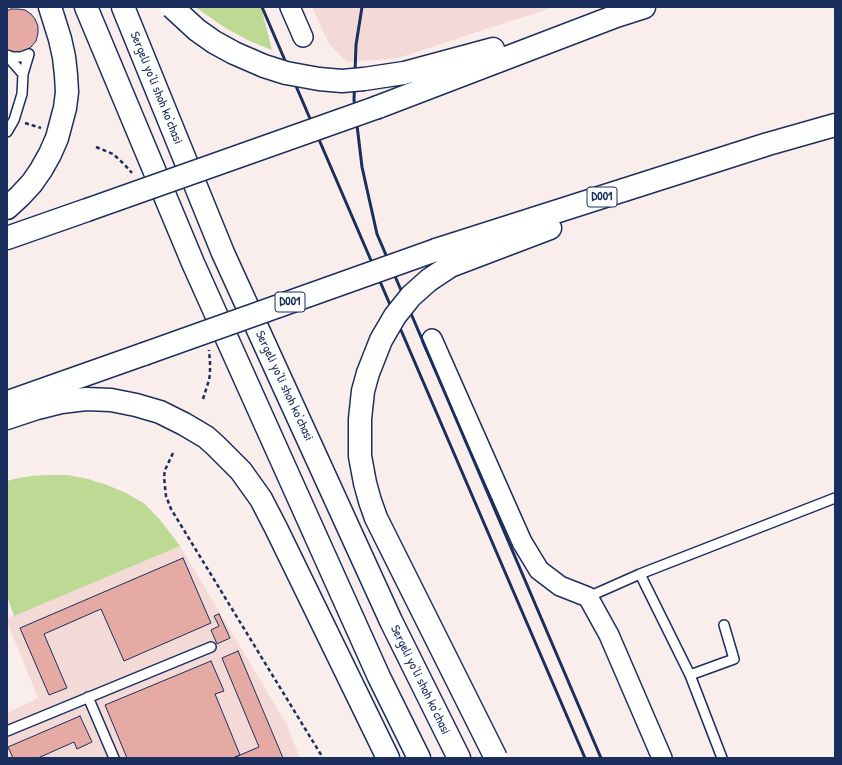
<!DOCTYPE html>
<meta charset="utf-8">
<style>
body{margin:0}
#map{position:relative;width:842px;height:765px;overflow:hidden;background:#faeeed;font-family:"Patrick Hand",sans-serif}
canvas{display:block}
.frame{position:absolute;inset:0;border:8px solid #1b2f5e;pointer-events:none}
</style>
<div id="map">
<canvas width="842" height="765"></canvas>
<div class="frame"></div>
</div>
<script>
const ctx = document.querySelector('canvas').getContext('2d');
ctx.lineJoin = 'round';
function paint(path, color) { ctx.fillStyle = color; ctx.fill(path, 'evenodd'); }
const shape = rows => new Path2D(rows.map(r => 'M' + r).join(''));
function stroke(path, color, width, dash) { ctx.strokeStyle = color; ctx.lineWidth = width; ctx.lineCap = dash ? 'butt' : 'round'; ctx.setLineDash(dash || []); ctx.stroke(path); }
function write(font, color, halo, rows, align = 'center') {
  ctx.font = font + ' "Patrick Hand",sans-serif'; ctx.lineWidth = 3.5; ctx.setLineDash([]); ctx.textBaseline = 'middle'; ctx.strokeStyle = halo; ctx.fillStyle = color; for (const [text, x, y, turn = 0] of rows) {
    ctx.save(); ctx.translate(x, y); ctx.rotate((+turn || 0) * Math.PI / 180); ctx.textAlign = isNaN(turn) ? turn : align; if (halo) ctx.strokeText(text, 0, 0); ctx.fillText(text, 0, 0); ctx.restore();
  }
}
paint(shape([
 [312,7,554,7,398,58,347,62,329,44],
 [180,546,287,725,300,758,7,758,7,713,38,698,7,622,7,618]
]), '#f4dad7');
paint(shape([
 [195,7,261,7,272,50,250,41,227,29],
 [48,475,68,475,88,479,107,485,126,493,145,504,161,521,180,546,14,616,7,596,7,481,14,479,31,476]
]), '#bcda93');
const building = shape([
 [11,9,18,9,25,10,31,14,35,19,38,26,38,33,36,41,31,47,25,51,18,52,10,51,7,50,7,11,11,9],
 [183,558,211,623,124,661,101,609,44,634,67,688,49,695,20,628,183,558],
 [219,614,230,638,217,644,211,630,219,626,214,616,219,614],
 [238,651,283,758,233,758,259,747,222,658,238,651],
 [211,661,224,691,215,694,240,755,233,758,127,758,105,705,211,661],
 [80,716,92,742,77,749,74,742,38,758,13,758,8,747,80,716]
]);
paint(building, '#e5aaa3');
stroke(building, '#1b2f5e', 1);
const service = shape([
 [7,55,12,57,21,57,29,54],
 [7,56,23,74,29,54],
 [7,132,14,120,22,94,23,74],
 [640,574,690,675,722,758],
 [588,597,640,574,835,498],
 [690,675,734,659,724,625],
 [88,697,114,758],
 [7,731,211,647]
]);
const minor = shape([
 [290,7,303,37],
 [432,339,522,542,539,570,560,586,588,597,609,635,662,758]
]);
const primary = shape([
 [86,7,193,263,379,677,419,758],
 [123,7,223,253,391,621,459,758]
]);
const trunk = shape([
 [364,79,404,73,493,49],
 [378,107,616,16,644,7],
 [7,208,20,196,32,183,41,170,50,154,57,138,65,108,67,92,66,75,64,57,60,39,50,7],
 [7,238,87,210],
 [436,250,768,144,835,125],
 [450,266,550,228],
 [8,402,144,354],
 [7,418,37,408,61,402,86,399,111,400,136,405,160,412,184,424,206,437,215,445,241,471,261,499,276,528,388,758]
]);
stroke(service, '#1b2f5e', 12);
stroke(minor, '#1b2f5e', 22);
stroke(primary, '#1b2f5e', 25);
stroke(trunk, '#1b2f5e', 25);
stroke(shape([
 [25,123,41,128],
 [96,147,113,154,124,164,132,173],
 [203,399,209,380,210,374,210,362,209,350],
 [173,453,165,470,164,477,166,496,171,509,323,758]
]), '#1b2f5e', 2.5, [4, 3]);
stroke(service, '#fff', 9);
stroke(minor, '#fff', 19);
stroke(primary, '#fff', 22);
stroke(trunk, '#fff', 22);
stroke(shape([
 [262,7,585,758],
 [362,7,356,45,354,100,362,167,377,234,601,758]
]), '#1b2f5e', 3);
const trunkBridge = shape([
 [172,7,197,30,214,42,234,53,264,66,286,73,319,79,342,81,364,79],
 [87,210,378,107],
 [450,266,429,280,411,296,395,316,381,340,368,373,363,391,360,419,360,456,365,483,370,501,376,518,496,758],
 [144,354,436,250]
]);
stroke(trunkBridge, '#1b2f5e', 25, []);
stroke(trunkBridge, '#fff', 22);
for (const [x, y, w] of [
 [602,197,30],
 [290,302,30]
]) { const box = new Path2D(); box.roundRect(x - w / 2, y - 10, w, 20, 3); ctx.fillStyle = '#fff'; ctx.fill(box); stroke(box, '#1b2f5e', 1); }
write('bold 12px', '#1b2f5e', null, [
 ["D001",602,197],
 ["D001",290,302]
]);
write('13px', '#1b2f5e', '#fff', [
 ["Sergeli yo‘li shoh ko‘chasi",156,88,68],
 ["Sergeli yo‘li shoh ko‘chasi",284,386,65],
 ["Sergeli yo‘li shoh ko‘chasi",420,680,64]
]);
</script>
